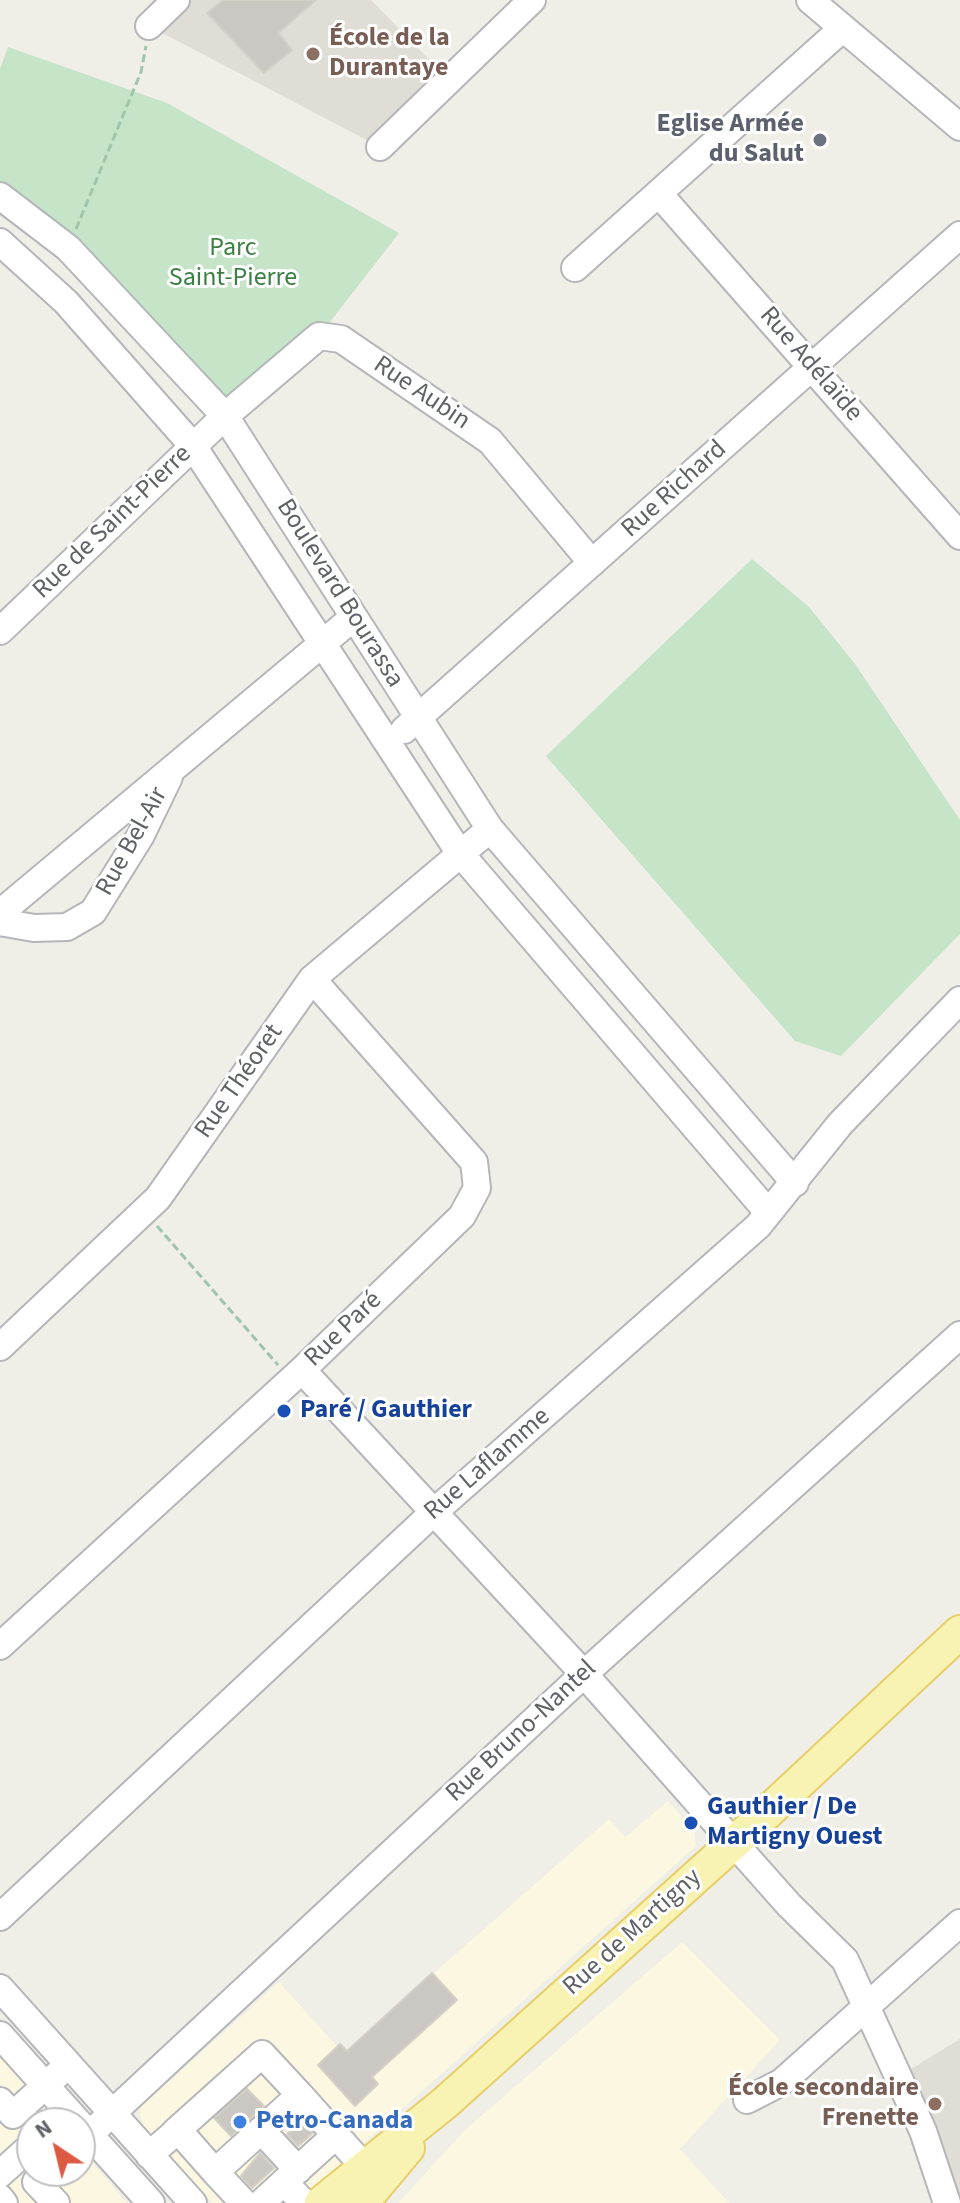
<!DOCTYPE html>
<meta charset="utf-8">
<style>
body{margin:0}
#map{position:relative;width:960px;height:2203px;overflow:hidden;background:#efeee7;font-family:"Source Sans 3",sans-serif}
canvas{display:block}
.north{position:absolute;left:16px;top:2107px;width:80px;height:80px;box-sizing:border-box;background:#fff;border:2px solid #bfc0c2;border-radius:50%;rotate:325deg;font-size:22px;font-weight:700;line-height:32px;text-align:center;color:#5e6166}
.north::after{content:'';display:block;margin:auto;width:28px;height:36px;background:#dc5a41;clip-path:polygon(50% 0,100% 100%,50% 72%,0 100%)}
</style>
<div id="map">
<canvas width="960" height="2203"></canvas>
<div class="north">N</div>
</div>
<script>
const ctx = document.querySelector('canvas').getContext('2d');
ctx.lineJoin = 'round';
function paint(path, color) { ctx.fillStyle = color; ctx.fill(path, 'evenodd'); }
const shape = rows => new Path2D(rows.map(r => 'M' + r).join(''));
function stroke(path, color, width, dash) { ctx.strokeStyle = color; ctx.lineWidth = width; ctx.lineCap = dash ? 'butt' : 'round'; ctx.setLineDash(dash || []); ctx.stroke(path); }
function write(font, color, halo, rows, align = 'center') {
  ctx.font = font + ' "Source Sans 3",sans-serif'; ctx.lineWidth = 6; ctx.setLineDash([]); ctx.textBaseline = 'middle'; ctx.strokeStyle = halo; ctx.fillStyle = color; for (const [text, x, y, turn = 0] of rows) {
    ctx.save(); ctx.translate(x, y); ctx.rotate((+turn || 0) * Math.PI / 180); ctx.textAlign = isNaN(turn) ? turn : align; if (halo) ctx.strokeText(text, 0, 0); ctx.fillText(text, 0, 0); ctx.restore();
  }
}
paint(shape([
 [668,1801,694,1830,696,1846,297,2203,212,2203,142,2126,140,2108,279,1982,343,2053,609,1819,625,1837],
 [682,1942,780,2040,680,2149,729,2203,398,2203,465,2130],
 [0,2055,59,2123,32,2123,32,2171,80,2171,80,2148,127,2203,0,2203]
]), '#fbf7e0');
paint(shape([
 [176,0,371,0,450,81,380,147,149,26],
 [960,2039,960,2203,947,2203,898,2077]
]), '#dfddd5');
paint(shape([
 [8,47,167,103,399,233,319,336,225,416,0,196,0,69],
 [752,559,809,607,855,664,960,820,960,934,841,1056,795,1041,546,756]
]), '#c6e4c8');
const building = shape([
 [223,0,316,0,278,33,292,50,264,73,207,13,223,0],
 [432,1973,457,2000,372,2077,378,2084,355,2106,318,2065,340,2044,347,2051,432,1973],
 [247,2089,264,2106,231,2136,214,2118,247,2089],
 [302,2121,313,2133,298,2146,287,2134,302,2121],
 [260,2153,274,2168,252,2188,241,2176,260,2153]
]);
paint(building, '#cbc8c4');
stroke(building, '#d4d0c6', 2);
const minor = shape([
 [810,0,960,127],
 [149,26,176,0],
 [380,147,532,0],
 [659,194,960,536],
 [0,196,68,248,225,416,490,829,795,1183],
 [0,242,66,302,193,446,459,852,767,1211],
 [575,268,843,28],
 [0,631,225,416,319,336,341,339,490,441,592,563],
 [404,730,960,235],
 [0,913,354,617],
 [0,922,34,928,67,927,93,912,141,835,169,777],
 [0,1347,158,1198,312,979,490,829],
 [302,1370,584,1674,789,1905,845,1960,923,2131,947,2203],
 [0,1646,302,1370,462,1216,477,1188,474,1162,312,979],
 [0,1917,434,1512,758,1226,840,1124,960,1000],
 [0,1988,193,2203],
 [0,2035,79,2123],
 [747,2100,782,2082,960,1923],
 [0,2101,13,2115,58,2074],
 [80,2124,151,2203],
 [261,2130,298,2170],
 [175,2132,262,2054,300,2095],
 [80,2143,584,1674,960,1335],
 [149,2155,178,2130,215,2172,300,2095,377,2181],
 [49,2171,36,2182,56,2203],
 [215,2172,244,2203],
 [0,2174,32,2145],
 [0,2198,4,2203],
 [261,2203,284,2182],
 [304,2203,284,2182,336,2135]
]);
const major = shape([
 [321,2203,446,2102,757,1822,960,1632],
 [362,2203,408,2148]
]);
stroke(minor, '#b4b6ba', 30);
stroke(major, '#e6ce69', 36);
stroke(shape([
 [76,229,141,72,146,46],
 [157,1226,278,1365]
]), '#9fc5ad', 3, [8, 4]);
stroke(minor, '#fff', 26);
stroke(major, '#f9f3b3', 32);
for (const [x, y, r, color] of [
 [313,54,8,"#8d6e63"],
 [820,140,8,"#6b7280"],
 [284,1411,8,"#1a4fb4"],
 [691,1823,8,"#1a4fb4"],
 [935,2104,8,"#8d6e63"],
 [240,2122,8,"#3f7fe0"]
]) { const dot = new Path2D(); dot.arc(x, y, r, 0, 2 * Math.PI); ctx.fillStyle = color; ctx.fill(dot); stroke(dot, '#fff', 3); }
write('bold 26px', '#785e54', '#fff', [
 ["École de la",329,39],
 ["Durantaye",329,69],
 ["École secondaire",919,2089,"right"],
 ["Frenette",919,2119,"right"]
], 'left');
write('bold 26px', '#5b616d', '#fff', [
 ["Eglise Armée",804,125],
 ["du Salut",804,155]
], 'right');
write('26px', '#3c8044', '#fff', [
 ["Parc",233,249],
 ["Saint-Pierre",233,279]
]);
write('26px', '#5e6166', '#fff', [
 ["Rue Adélaïde",810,365,49],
 ["Rue Aubin",421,394,34],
 ["Rue Richard",675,490,-42],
 ["Rue de Saint-Pierre",113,523,-44],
 ["Boulevard Bourassa",339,594,58],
 ["Rue Bel-Air",133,842,-61],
 ["Rue Théoret",240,1082,-55],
 ["Rue Paré",344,1330,-44],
 ["Rue Laflamme",488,1465,-41],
 ["Rue Bruno-Nantel",522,1732,-43],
 ["Rue de Martigny",633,1933,-42]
]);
write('bold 26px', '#164399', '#fff', [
 ["Paré / Gauthier",300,1411],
 ["Gauthier / De",707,1808],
 ["Martigny Ouest",707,1838]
], 'left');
write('bold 26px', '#366cbe', '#fff', [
 ["Petro-Canada",256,2122]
], 'left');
</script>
